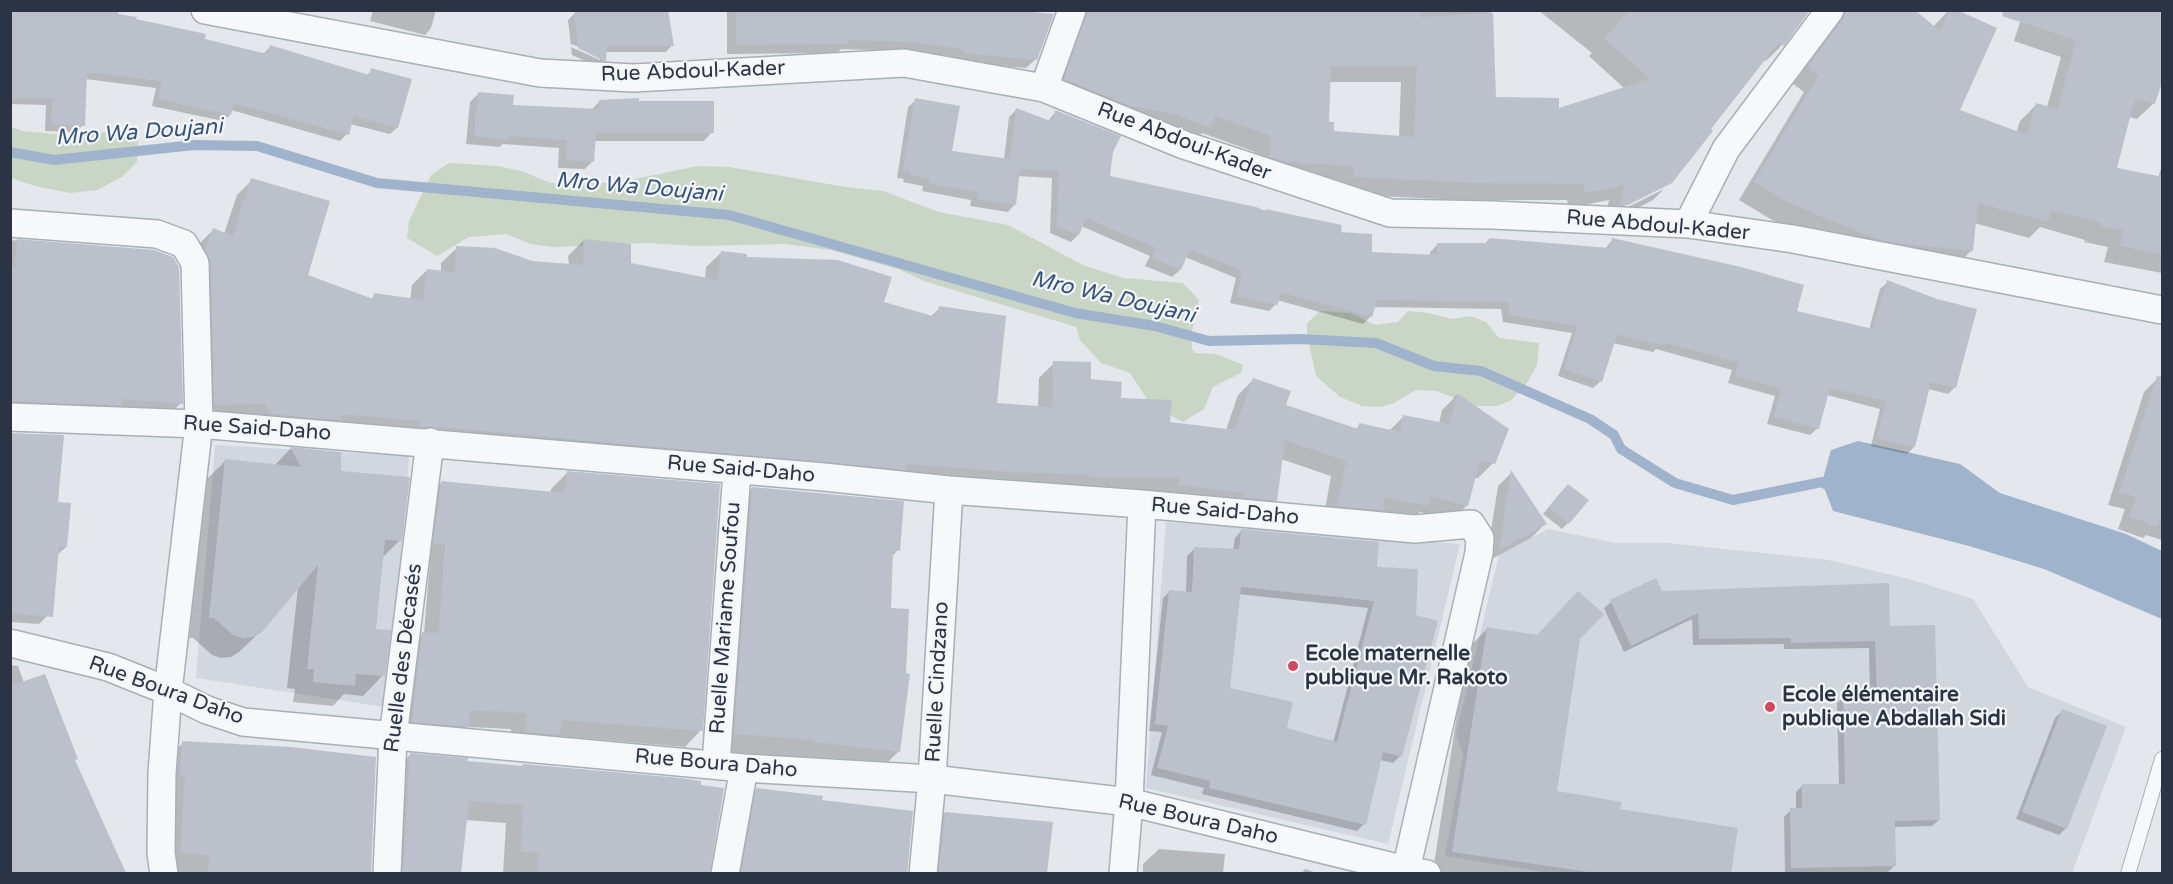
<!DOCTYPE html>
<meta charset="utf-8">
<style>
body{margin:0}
#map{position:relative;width:2173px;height:884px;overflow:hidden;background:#e4e7ec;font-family:"Varela Round",sans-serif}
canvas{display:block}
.frame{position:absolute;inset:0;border:12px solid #2b3445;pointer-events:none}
</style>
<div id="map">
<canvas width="2173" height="884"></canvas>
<div class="frame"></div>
</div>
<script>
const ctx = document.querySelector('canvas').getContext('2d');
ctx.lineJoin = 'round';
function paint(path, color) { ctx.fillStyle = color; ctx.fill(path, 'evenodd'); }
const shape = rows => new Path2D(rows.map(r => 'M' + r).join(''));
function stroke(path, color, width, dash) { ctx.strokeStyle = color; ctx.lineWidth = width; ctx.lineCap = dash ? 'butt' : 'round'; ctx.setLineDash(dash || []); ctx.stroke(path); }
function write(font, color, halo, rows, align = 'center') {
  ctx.font = font + ' "Varela Round",sans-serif'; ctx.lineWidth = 4.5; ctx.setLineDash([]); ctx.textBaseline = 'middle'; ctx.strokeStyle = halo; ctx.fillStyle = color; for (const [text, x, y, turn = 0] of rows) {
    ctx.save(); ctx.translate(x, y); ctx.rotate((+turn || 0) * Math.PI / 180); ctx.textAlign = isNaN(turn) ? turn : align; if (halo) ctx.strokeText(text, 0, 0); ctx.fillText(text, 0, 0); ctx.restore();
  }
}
paint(shape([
 [215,445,409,456,391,708,196,678],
 [1166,522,1460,544,1388,844,1146,788],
 [1548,529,1615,543,1668,543,1829,560,1909,579,1973,599,2028,687,2126,727,2072,873,1556,874,1445,856,1463,755,1456,734,1499,555]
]), '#d2d6de');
paint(shape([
 [10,126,22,131,65,135,110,132,138,136,137,162,122,177,97,190,70,193,35,186,11,178],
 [449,163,498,166,521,171,551,183,615,183,698,166,729,167,846,187,883,191,939,212,1008,225,1085,266,1124,278,1183,283,1199,300,1191,336,1192,349,1195,353,1216,354,1243,365,1241,373,1213,387,1204,409,1183,422,1151,405,1130,373,1101,363,1080,340,1076,327,924,281,898,269,831,250,785,244,698,246,647,243,553,247,530,244,506,234,469,237,437,256,407,238,409,221,431,175],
 [1320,311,1351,313,1375,325,1398,322,1408,311,1428,313,1452,319,1470,316,1486,322,1499,338,1539,343,1537,365,1526,385,1510,401,1497,406,1475,406,1437,391,1416,390,1394,403,1381,407,1362,406,1340,397,1316,376,1307,335,1307,323]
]), '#c9d6c5');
paint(shape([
 [1858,441,1960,464,2000,493,2126,534,2162,551,2162,619,2044,569,1969,546,1833,511,1822,482,1831,450]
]), '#9fb4cc');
paint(shape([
 [10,10,117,15,204,40,262,55,270,47,366,76,372,70,397,128,390,134,350,124,347,134,340,141,231,110,230,115,223,121,152,106,156,88,85,79,83,125,76,132,45,131,46,105,10,104],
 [373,10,436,10,431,28,425,35,370,21],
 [727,10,994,10,1036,59,1026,68,954,62,954,58,901,51,841,49,837,53,727,54],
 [1075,10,1491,10,1495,99,1557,110,1625,89,1589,56,1592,53,1538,10,1814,10,1807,12,1782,45,1766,61,1763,59,1670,182,1620,208,1622,210,1664,189,1653,200,1610,222,1604,221,1609,200,1569,208,1567,200,1460,200,1338,194,1253,173,1255,152,1202,133,1192,144,1048,96],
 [1329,82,1401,82,1399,137,1332,132,1328,123],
 [1814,10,1913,10,1933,27,1949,10,1958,111,2016,133,2020,121,2036,105,2047,107,2061,57,2014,41,2022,16,2162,10,2154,103,2137,119,2129,117,2116,169,2158,178,2162,165,2162,273,2104,262,2108,247,2084,242,2085,240,2040,227,2029,238,1974,223,1971,251,1955,267,1860,255,1772,220,1739,200,1804,92,1792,83,1827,37,1830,29],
 [575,13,672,45,666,52,605,52,604,60,598,67,572,55,571,47,600,60,600,57,572,44,571,46,568,20],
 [479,93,511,106,591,110,600,101,637,102,712,132,704,141,594,141,593,161,585,169,558,168,559,148,503,144,499,147,466,144,470,102],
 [916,100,950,152,1004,159,1009,117,1016,110,1048,121,1056,111,1112,152,1108,177,1339,233,1370,253,1430,257,1430,252,1437,245,1484,245,1489,239,1605,249,1613,239,1795,312,1869,330,1880,289,1888,282,1955,387,1948,394,1928,389,1914,447,1907,454,1871,446,1880,409,1827,395,1818,428,1810,435,1767,424,1775,396,1728,383,1732,370,1656,349,1653,352,1613,343,1601,381,1593,388,1558,376,1572,333,1503,322,1501,309,1373,307,1371,316,1363,324,1277,300,1276,304,1269,311,1230,303,1236,278,1185,257,1180,270,1172,277,1145,266,1150,256,1081,226,1078,235,1071,242,1050,233,1052,178,1018,176,1015,204,1008,212,970,206,971,200,922,191,923,186,903,182,904,179,897,178,908,107],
 [252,180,306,276,370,300,375,295,410,300,412,285,427,270,441,272,441,263,457,248,531,262,569,265,568,256,583,241,629,264,705,279,706,267,722,252,930,317,940,308,995,405,1038,407,1039,378,1054,363,1089,381,1119,399,1169,423,1226,430,1238,395,1253,380,1284,406,1355,430,1360,425,1389,431,1404,416,1439,423,1442,410,1457,395,1493,463,1478,478,1474,478,1467,505,1452,520,1420,512,1412,520,1323,521,1331,476,1281,459,1275,500,1260,515,1074,491,200,419,198,245,213,230,224,234,237,195],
 [10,240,153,251,181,403,168,416,10,414],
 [2156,380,2162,382,2162,540,2146,535,2143,538,2118,529,2125,509,2108,505,2144,392],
 [10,434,56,504,66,547,56,556,52,611,39,624,10,622],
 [290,449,340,453,339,472,400,540,381,559,374,630,383,675,363,696,344,694,333,706,293,702,295,689,287,688,298,587,261,631,239,652,231,657,221,658,212,655,193,638,189,638,205,481,225,461,274,466],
 [567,473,701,730,685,747,557,736,543,751,510,748,511,729,468,727,452,742,396,737,407,649,424,633,430,560,418,559,425,498,442,482,550,493,551,489],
 [1511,473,1545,524,1531,538,1486,562,1498,486],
 [752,488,898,550,891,557,890,609,899,751,881,769,796,758,717,751,734,506],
 [1561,492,1568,523,1562,529,1543,514],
 [1242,530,1375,568,1400,756,1393,763,1380,760,1364,824,1357,831,1202,794,1204,788,1151,775,1162,732,1149,731,1163,598,1170,591,1186,593,1187,556,1194,549,1233,550,1235,538],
 [1238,594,1368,608,1333,743,1285,729,1229,689],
 [1656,580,1661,592,1888,628,1939,820,1932,826,1894,827,1895,865,1888,872,1785,874,1784,817,1791,810,1796,810,1796,792,1803,785,1839,785,1837,703,1844,697,1870,696,1869,648,1784,649,1784,644,1693,645,1692,619,1624,652,1604,608,1611,602],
 [1487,629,1536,637,1579,638,1555,793,1619,811,1736,829,1729,874,1447,874,1433,871,1467,649],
 [10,665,18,666,24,683,74,761,122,869,118,874,10,874],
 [2062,711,2066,828,2059,835,2016,819,2055,718],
 [183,743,375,758,370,873,192,874,163,871,165,761],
 [410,755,466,762,521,767,523,765,708,874,503,874,506,823,465,820,459,874,387,874,392,773],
 [757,789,821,801,912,812,907,874,727,874,739,807],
 [945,813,1051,824,1046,874,923,874,927,831],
 [1159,849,1225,854,1223,874,1143,874,1143,864],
 [1305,869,1320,874,1301,874]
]), '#0003');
stroke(shape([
 [10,152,54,160,194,145,257,146,377,183,729,215,1075,313,1155,326,1209,341,1301,339,1376,343,1434,366,1481,371,1590,419,1614,435,1621,449,1675,483,1733,500,1822,482,1833,489]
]), '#9fb4cc', 10);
paint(shape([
 [10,10,119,10,118,14,137,17,136,19,206,34,205,39,267,54,270,45,369,75,371,68,412,79,398,128,354,116,349,135,234,103,231,115,158,99,162,81,87,72,85,126,51,124,53,98,10,98],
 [574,10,668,10,674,46,607,46,606,61,604,61,578,48],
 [736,10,1011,10,1054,14,1037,60,963,53,963,49,911,42,848,40,848,44,736,45],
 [1087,10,1419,10,1419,17,1493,13,1496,97,1559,98,1559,108,1650,79,1604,38,1630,10,1810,10,1784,46,1779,42,1711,129,1713,131,1672,183,1628,205,1620,205,1624,185,1585,193,1583,184,1478,183,1354,177,1354,166,1286,162,1269,157,1271,136,1215,116,1210,128,1178,115,1134,106,1133,107,1064,79],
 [1331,66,1417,66,1414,137,1334,131,1334,122,1329,122],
 [1846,10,1915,10,1940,31,1949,10,1957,10,1997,28,1960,110,2027,135,2036,103,2058,109,2076,40,2002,16,2003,10,2163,10,2163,79,2155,104,2135,98,2117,168,2163,177,2163,254,2120,246,2123,230,2100,226,2101,223,2051,210,2048,222,1978,203,1973,251,1903,244,1877,239,1789,203,1754,182,1819,75,1808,66,1843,19],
 [478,92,514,95,513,105,600,109,599,100,639,98,639,101,714,101,714,133,596,133,594,162,566,160,567,140,509,136,509,140,474,136],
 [915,98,960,106,952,151,1010,159,1016,108,1053,122,1055,110,1121,136,1113,152,1110,176,1256,207,1265,211,1265,209,1342,225,1341,232,1372,234,1372,252,1437,255,1437,243,1489,243,1489,238,1610,248,1612,238,1741,267,1804,285,1797,311,1873,329,1887,280,1937,299,1977,309,1956,388,1931,382,1915,447,1877,438,1886,401,1830,388,1819,429,1774,417,1781,389,1735,376,1739,363,1663,342,1662,345,1617,335,1602,382,1564,369,1578,326,1510,315,1508,302,1377,300,1372,317,1280,292,1278,305,1237,296,1242,271,1190,249,1181,270,1152,258,1156,248,1086,218,1079,235,1057,226,1059,171,1020,169,1016,205,977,199,978,192,929,184,930,179,910,175,910,172,903,171],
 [251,178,330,201,308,275,373,299,374,293,423,300,427,269,455,272,456,246,495,248,532,261,584,265,583,239,631,244,631,263,718,280,721,251,747,254,747,257,838,260,892,277,884,302,936,317,939,306,1006,316,997,403,1052,407,1053,361,1091,362,1091,379,1122,382,1121,398,1172,400,1170,422,1235,430,1253,378,1291,391,1286,405,1358,429,1359,423,1400,432,1403,415,1450,424,1457,393,1509,429,1495,464,1480,461,1468,506,1430,496,1428,506,1384,497,1383,510,1337,506,1346,461,1285,440,1277,501,1245,498,1245,493,1179,485,1179,478,1089,477,1089,475,1013,472,907,464,907,470,431,426,419,427,420,421,342,414,341,420,270,414,265,404,214,405,211,263,205,249,213,228,233,236],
 [17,239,154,250,173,257,179,267,183,404,122,399,121,405,10,401,10,267,15,267],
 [2157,376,2163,377,2163,512,2157,527,2129,516,2137,497,2119,493],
 [10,433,64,435,58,502,71,503,67,547,59,547,53,617,10,613],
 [290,447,341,452,341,471,410,477,402,541,385,540,376,629,391,630,385,676,356,674,355,686,313,682,314,669,307,669,318,565,262,632,253,637,242,638,233,635,214,618,209,618,225,459,301,467],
 [1511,470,1547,524,1499,550],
 [567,471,720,484,703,731,562,720,560,735,525,732,527,713,470,710,469,727,412,722,422,632,439,633,445,544,433,543,441,481,564,493],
 [1568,484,1589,500,1569,524,1549,507],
 [752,487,904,501,900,551,893,550,891,608,909,609,906,673,910,674,900,752,813,742,814,740,734,734],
 [1241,529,1379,542,1377,567,1418,569,1416,615,1438,621,1402,757,1383,752,1366,825,1209,788,1210,781,1157,768,1168,726,1155,724,1169,590,1192,592,1194,547,1239,549],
 [1241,587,1374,601,1337,742,1287,728,1293,702,1230,688],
 [1656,578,1662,591,1889,583,1890,626,1935,625,1940,820,1895,821,1896,866,1791,868,1790,808,1802,808,1802,784,1845,784,1843,695,1877,694,1875,641,1791,643,1791,638,1699,639,1698,613,1631,646,1610,600],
 [1578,591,1604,614,1580,639,1557,791,1622,802,1620,809,1738,828,1731,873,1596,873,1452,852,1487,627,1537,635],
 [45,674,78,759,75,760,126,873,10,873,10,686],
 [2062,709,2107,726,2067,829,2022,812],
 [182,741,291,747,376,757,371,873,208,873,210,855,180,853,185,775,180,775],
 [410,753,468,758,467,761,523,766,523,764,681,778,701,781,701,785,724,788,710,873,538,873,539,853,521,852,523,805,469,801,461,873,403,873],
 [756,788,823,796,822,800,913,811,907,873,741,873],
 [945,812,1053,822,1047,873,939,873]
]), '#bbc0ca');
const service = shape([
 [2128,874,2162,759]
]);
const minor = shape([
 [205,10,540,73,634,78,904,63,1044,88,1184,145,1390,213,1492,215,1688,224,1793,239,2162,310],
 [1044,88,1072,10],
 [10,223,157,234,184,244,195,263,199,424,168,691,162,773,161,853,164,874],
 [1688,224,1726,149,1830,10],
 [10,417,199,424,824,477,949,490,1142,504,1415,529,1471,524,1480,538,1479,553,1405,874],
 [10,643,108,667,168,691,207,710,243,722,744,768,932,779,1129,802,1406,870,1427,874],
 [716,764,737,471],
 [387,874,393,737,430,442],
 [725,874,744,768],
 [923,874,932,779,949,490],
 [1123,874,1129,802,1142,504]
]);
stroke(service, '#a9aeb7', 16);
stroke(minor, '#a9aeb7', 30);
stroke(service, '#f7f8fa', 14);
stroke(minor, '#f7f8fa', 27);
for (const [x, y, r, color] of [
 [1293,666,6,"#d1495b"],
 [1770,707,6,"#d1495b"]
]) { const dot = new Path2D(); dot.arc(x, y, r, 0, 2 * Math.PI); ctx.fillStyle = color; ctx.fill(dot); stroke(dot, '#f4f6f9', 2); }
write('21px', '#2b3445', '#f4f6f9', [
 ["Rue Abdoul-Kader",693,72,-2],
 ["Rue Abdoul-Kader",1184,142,21],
 ["Rue Abdoul-Kader",1658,226,5],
 ["Rue Said-Daho",257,429,4],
 ["Rue Said-Daho",741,470,5],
 ["Rue Said-Daho",1225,512,5],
 ["Ruelle Mariame Soufou",726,618,-86],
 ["Ruelle des Décasés",404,658,-83],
 ["Ruelle Cindzano",938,682,-87],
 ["Rue Boura Daho",166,691,20],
 ["Rue Boura Daho",716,764,5],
 ["Rue Boura Daho",1198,820,13]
]);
write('bold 21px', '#2b3445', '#f4f6f9', [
 ["Ecole maternelle",1305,654],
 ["publique Mr. Rakoto",1305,678],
 ["Ecole élémentaire",1782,695],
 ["publique Abdallah Sidi",1782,719]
], 'left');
write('italic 22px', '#34527a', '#f4f6f9', [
 ["Mro Wa Doujani",139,133,-4],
 ["Mro Wa Doujani",639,188,5],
 ["Mro Wa Doujani",1113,298,13]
]);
</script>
